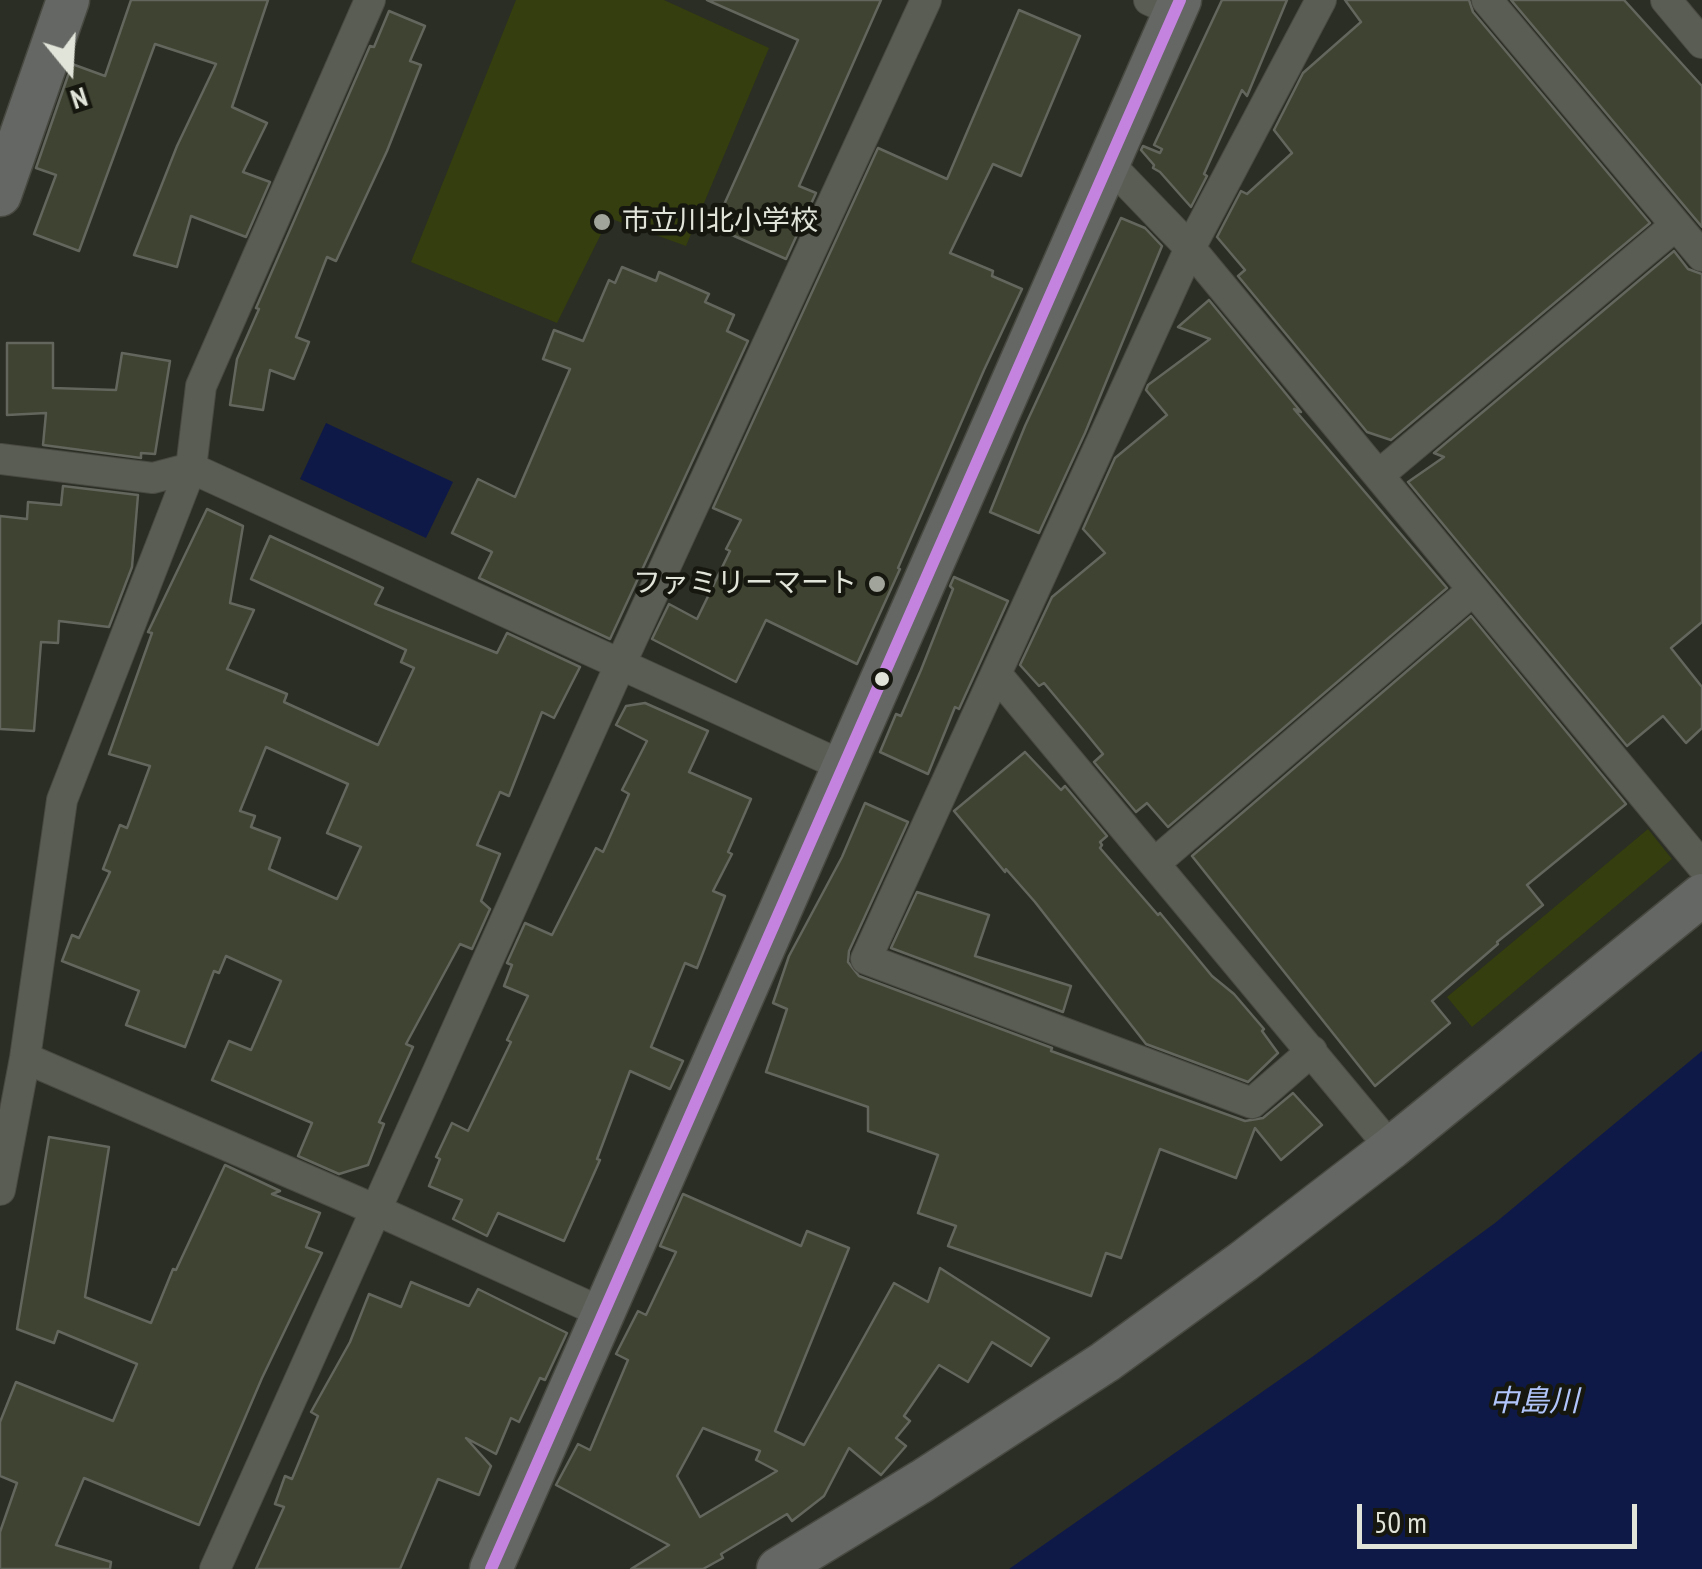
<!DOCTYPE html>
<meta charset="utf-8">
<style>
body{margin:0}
#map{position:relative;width:1702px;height:1569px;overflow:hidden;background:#2b2e24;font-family:"PT Sans Narrow",sans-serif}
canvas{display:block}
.north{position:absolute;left:20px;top:20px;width:100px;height:100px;-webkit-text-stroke:8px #161810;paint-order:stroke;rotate:162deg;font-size:28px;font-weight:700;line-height:40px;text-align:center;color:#e1e4d9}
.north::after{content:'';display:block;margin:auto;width:35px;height:45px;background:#e1e4d9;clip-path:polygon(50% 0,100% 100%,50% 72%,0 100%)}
.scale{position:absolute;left:1357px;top:1504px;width:280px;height:45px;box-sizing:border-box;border:5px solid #e1e4d9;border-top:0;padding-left:12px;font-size:30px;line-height:35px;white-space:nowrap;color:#e1e4d9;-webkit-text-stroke:8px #161810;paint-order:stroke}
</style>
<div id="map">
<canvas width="1702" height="1569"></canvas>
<div class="north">N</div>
<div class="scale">50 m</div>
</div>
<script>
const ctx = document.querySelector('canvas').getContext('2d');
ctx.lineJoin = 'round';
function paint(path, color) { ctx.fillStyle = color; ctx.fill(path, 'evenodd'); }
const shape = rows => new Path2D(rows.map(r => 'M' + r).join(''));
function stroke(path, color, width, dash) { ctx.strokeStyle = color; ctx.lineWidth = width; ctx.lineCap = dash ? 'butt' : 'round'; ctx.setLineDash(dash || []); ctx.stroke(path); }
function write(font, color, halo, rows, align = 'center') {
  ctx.font = font + ' "PT Sans Narrow","Noto Sans JP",sans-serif'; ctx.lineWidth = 9; ctx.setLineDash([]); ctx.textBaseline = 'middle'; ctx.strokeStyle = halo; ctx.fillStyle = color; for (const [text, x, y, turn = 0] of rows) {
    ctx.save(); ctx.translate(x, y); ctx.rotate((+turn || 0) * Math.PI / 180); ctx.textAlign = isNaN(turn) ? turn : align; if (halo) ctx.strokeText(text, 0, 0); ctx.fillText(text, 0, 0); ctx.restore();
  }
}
paint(shape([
 [516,0,664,0,769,48,686,246,609,218,557,323,411,262],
 [1648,829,1672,859,1472,1027,1447,997]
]), '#343e0e');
paint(shape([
 [326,423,453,482,426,538,300,479],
 [1702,1051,1702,1569,1009,1569,1312,1357,1495,1223]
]), '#0f1948');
const building = shape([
 [131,0,268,0,232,107,267,123,243,172,270,182,246,237,191,216,177,267,134,255,177,146,216,64,155,44,79,251,34,234,56,175,36,168,72,64,105,76,131,0],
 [707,0,881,0,799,186,816,193,786,259,714,227,798,40,707,0],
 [1222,0,1287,0,1247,96,1242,90,1204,174,1207,176,1191,207,1160,172,1153,168,1154,165,1141,150,1143,146,1160,153,1162,149,1154,145,1222,0],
 [1345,0,1469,0,1473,12,1650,223,1391,440,1367,432,1238,276,1245,270,1217,237,1241,191,1247,194,1292,153,1274,130,1303,73,1361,22,1345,0],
 [1511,0,1624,0,1702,86,1702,227,1511,0],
 [1019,10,1080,36,1021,176,993,164,950,253,993,271,992,276,1022,289,984,370,898,568,900,569,857,664,766,620,736,682,652,639,669,604,697,619,730,551,726,549,741,520,713,508,878,148,947,179,1019,10],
 [389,11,425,26,410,61,421,65,387,151,336,261,327,257,296,337,309,342,294,379,270,370,263,410,230,405,237,359,259,309,256,308,370,46,374,47,389,11],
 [1121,218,1145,228,1162,246,1085,433,1039,533,990,512,1025,426,1121,218],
 [1674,251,1688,269,1702,274,1702,622,1671,648,1702,687,1702,728,1686,743,1663,716,1627,746,1408,482,1444,457,1434,453,1674,251],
 [622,267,656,281,659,272,709,294,705,302,734,315,727,331,748,341,610,639,479,578,492,552,452,533,478,479,515,497,570,369,543,359,554,330,583,341,609,280,615,283,622,267],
 [1209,300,1301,412,1294,409,1447,588,1168,827,1147,803,1136,812,1094,762,1103,754,1085,732,1044,683,1039,686,1020,665,1052,597,1105,553,1083,529,1115,458,1167,415,1146,390,1148,385,1210,339,1178,327,1209,300],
 [7,343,53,343,53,388,116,390,122,353,170,361,155,454,141,453,141,458,43,445,46,413,7,415,7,343],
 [63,486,138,495,132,567,109,627,59,621,58,643,41,642,34,731,0,729,0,516,27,519,28,502,61,505,63,486],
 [207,509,243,526,230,603,254,610,227,669,287,694,284,702,378,745,414,668,401,662,406,650,251,579,270,536,383,588,375,604,497,653,507,633,580,667,554,718,542,712,509,796,500,792,477,845,500,854,481,901,490,909,472,949,460,944,406,1044,413,1047,379,1122,384,1124,368,1165,339,1174,298,1156,312,1123,212,1080,229,1041,251,1050,281,981,226,956,219,973,214,971,185,1047,126,1025,139,991,62,961,72,935,79,938,110,872,103,869,120,825,127,828,150,766,109,754,152,633,148,632,207,509],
 [266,747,348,784,327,833,361,847,337,899,269,869,280,838,251,827,255,816,240,811,266,747],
 [954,577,1008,601,959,709,955,707,928,774,880,752,896,714,901,716,921,670,953,589,950,586,954,577],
 [1471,616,1626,804,1527,885,1543,905,1497,942,1498,944,1432,1001,1450,1023,1375,1086,1192,856,1471,616],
 [645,703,708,731,689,772,751,799,728,852,732,854,713,891,725,896,697,968,685,963,651,1047,683,1061,670,1089,630,1071,597,1159,600,1160,564,1241,498,1213,487,1236,453,1219,462,1200,429,1186,440,1159,436,1157,452,1123,468,1131,511,1042,507,1040,528,996,504,986,512,965,507,963,525,923,552,935,596,848,603,852,629,794,622,790,647,741,616,725,626,706,645,703],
 [1025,752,1061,790,1065,786,1107,836,1100,842,1102,845,1100,848,1158,915,1160,913,1212,976,1234,994,1264,1029,1262,1031,1278,1053,1248,1082,1146,1044,1035,902,1006,869,1005,872,954,811,1025,752],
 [865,803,908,822,849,951,848,962,859,976,1052,1048,1051,1051,1245,1121,1263,1118,1293,1093,1322,1125,1281,1160,1255,1128,1236,1178,1160,1149,1121,1258,1106,1253,1091,1296,948,1246,956,1226,918,1213,938,1155,868,1131,868,1107,766,1072,787,1009,773,1003,789,956,842,857,865,803],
 [917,892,989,915,975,956,1071,986,1063,1012,891,948,917,892],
 [49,1137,109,1147,85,1297,151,1323,173,1269,176,1270,225,1165,280,1191,272,1194,320,1213,306,1247,322,1253,262,1378,199,1525,84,1478,56,1545,111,1562,110,1569,0,1569,0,1532,17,1483,0,1476,0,1422,16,1382,113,1421,137,1364,58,1331,54,1343,17,1329,49,1137],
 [683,1194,801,1246,807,1231,849,1248,775,1431,804,1445,894,1283,928,1302,940,1268,1049,1338,1031,1366,992,1342,968,1382,939,1365,904,1416,910,1421,896,1438,906,1446,881,1475,849,1448,824,1496,792,1521,787,1514,721,1554,723,1558,703,1569,631,1569,669,1545,556,1485,578,1444,590,1450,628,1360,616,1354,638,1311,646,1315,676,1252,660,1246,683,1194],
 [703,1428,760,1451,756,1460,777,1471,700,1517,677,1476,703,1428],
 [411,1282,469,1306,478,1289,567,1333,545,1380,540,1378,519,1422,511,1418,496,1454,466,1438,491,1466,479,1495,438,1479,400,1569,256,1569,284,1507,275,1504,285,1476,292,1479,318,1416,311,1412,350,1342,369,1294,401,1307,411,1282]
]);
paint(building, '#3f4331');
stroke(building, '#63665d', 2.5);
const street = shape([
 [1149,0,1173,11],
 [1487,0,1702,256],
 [1666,0,1702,43],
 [1110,165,1190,248,1702,866],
 [0,459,153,478,191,468,843,766],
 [1380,474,1676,225],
 [998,676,1391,1148],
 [1156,862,1473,590],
 [1312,1051,1252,1103,866,959,1190,248,1321,0],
 [25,1058,376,1210,601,1312],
 [0,1190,25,1058,62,800,191,468,201,386,370,0],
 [215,1569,620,665,926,0]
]);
const secondary = shape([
 [0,195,68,0],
 [491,1569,1180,0],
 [778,1569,922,1481,1105,1362,1244,1261,1391,1148,1702,895]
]);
stroke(street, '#484a42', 32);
stroke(secondary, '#484a42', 45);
stroke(street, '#5a5d54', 30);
stroke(secondary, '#646763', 42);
stroke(shape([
 [491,1569,1180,0]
]), '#c483df', 12);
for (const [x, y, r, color] of [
 [602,222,10,"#a1a49a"],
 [877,584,10,"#a1a49a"],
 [882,679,9,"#e1e4d9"]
]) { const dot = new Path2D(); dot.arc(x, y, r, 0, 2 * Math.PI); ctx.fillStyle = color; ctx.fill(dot); stroke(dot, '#161810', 4); }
write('28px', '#e1e4d9', '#161810', [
 ["市立川北小学校",622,222],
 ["ファミリーマート",857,584,"right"]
], 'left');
write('italic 30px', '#b1c5fa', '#161810', [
 ["中島川",1534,1402]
]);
</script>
